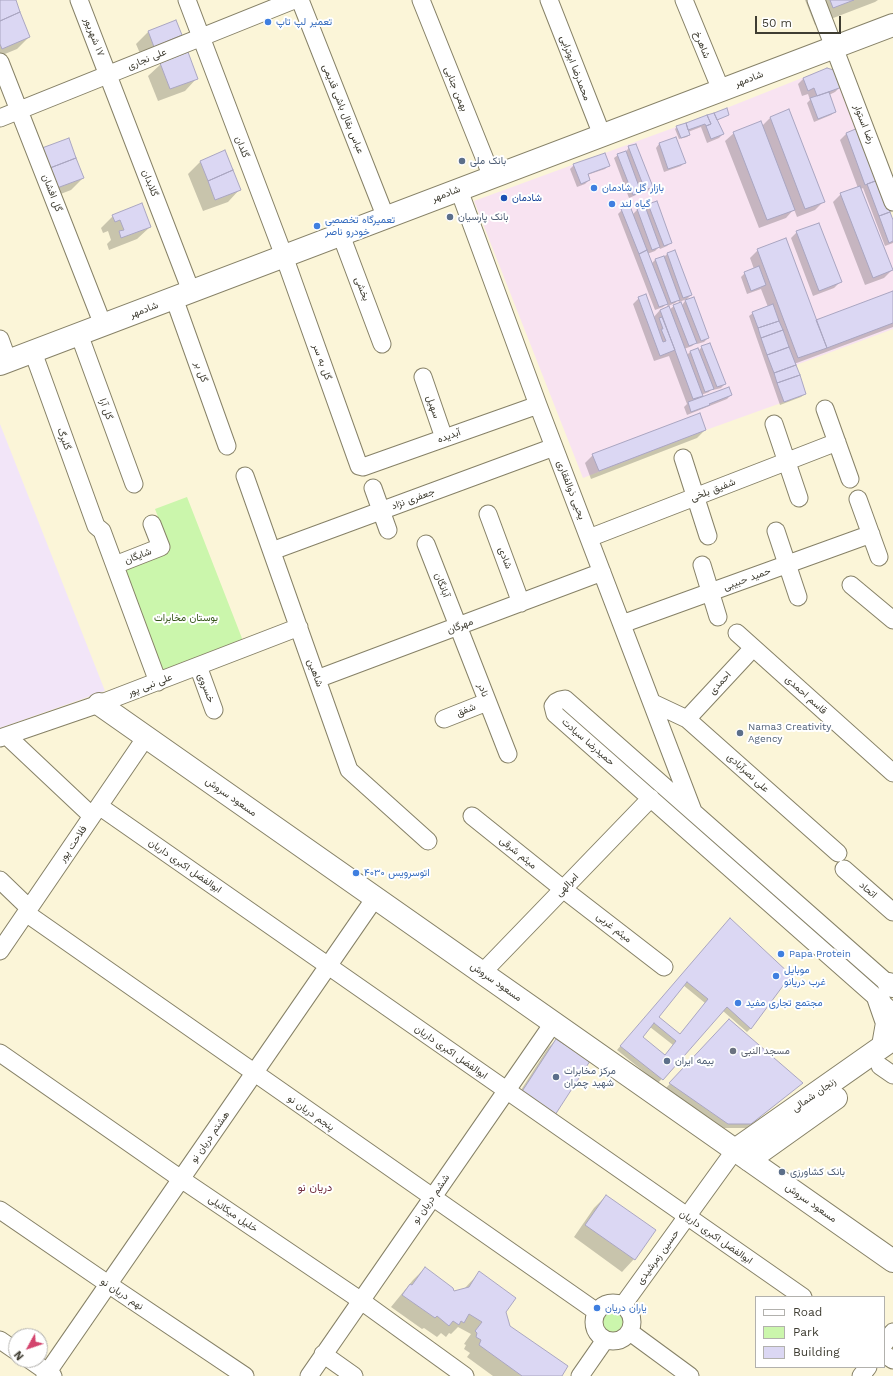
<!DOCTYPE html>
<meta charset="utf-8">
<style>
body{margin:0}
#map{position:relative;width:893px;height:1376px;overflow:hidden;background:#fbf5d8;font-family:"Work Sans",sans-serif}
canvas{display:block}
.legend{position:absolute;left:755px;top:1296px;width:130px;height:72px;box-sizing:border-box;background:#fff;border:1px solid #b2b1ad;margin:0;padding:5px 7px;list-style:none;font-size:12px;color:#3f3d32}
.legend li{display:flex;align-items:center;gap:8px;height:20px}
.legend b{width:20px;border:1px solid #b2b1ad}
.north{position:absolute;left:8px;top:1328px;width:40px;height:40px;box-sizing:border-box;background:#fff;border:1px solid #b2b1ad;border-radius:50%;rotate:230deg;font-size:11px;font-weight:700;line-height:16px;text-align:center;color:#3f3d32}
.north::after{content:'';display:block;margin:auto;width:14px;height:18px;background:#d3446d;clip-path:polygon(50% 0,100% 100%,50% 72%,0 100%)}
.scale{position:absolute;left:755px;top:16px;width:86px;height:18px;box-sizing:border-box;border:2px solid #3f3d32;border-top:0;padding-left:5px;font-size:12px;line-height:14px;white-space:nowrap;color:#3f3d32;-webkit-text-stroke:3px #fff;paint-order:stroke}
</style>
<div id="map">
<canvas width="893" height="1376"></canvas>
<ul class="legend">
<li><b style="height:5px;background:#fff"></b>Road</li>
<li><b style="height:11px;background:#cbf6ac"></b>Park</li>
<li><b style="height:11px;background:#dbd7f3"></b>Building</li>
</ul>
<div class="north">N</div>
<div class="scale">50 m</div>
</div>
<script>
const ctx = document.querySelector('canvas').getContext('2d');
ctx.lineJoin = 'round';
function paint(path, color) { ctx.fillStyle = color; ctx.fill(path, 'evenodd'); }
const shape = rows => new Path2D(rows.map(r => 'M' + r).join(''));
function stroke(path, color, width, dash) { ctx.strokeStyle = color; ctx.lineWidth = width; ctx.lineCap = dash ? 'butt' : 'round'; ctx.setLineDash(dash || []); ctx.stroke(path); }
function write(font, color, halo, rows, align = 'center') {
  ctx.font = font + ' "Work Sans",Vazirmatn,sans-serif'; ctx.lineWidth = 4; ctx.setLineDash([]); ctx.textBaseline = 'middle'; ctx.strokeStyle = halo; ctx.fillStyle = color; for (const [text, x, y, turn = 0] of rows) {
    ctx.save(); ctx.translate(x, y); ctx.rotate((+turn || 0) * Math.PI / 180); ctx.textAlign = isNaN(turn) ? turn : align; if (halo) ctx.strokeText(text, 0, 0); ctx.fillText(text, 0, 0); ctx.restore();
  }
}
paint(shape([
 [0,424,105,691,0,728]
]), '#f2e5f8');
paint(shape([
 [827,68,842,87,893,220,893,329,796,365,806,394,706,430,583,478,474,201,714,113]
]), '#f8e3f1');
paint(shape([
 [187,497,245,646,160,675,119,567,170,548,155,509],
 '600 1322a13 13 0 1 1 26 0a13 13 0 1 1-26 0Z'
]), '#cbf6ac');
paint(shape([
 [0,0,14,0,29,37,17,49,0,56],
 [805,0,878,0,875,2,815,25],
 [148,32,181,35,169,47,142,58,136,44],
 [161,64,197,78,185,91,158,101,148,76],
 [804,78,841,86,835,92,829,95,835,112,831,115,814,122,807,103,810,100,808,94,802,96,798,84],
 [728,115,716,120,723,134,719,138,707,143,701,127,688,132,689,135,687,137,679,139,675,129,677,127],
 [770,118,823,202,815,210,797,217,794,209,786,218,759,228,725,141,734,133,762,126],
 [858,130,893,223,893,243,885,246,863,188,861,189,892,270,884,278,865,285,833,202,841,194,858,188,840,140,846,134],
 [659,144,685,162,681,166,664,172,656,148],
 [629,147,651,187,648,191,641,193,640,191,636,195,629,198,614,158,618,155,626,152],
 [42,149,83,178,71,190,45,200],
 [200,162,240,189,228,202,203,211,188,174],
 [574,165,609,165,605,169,587,175,589,180,585,184,577,187,570,169],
 [649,205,671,242,667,246,660,249,659,247,655,251,647,254,651,264,655,260,663,258,667,254,674,252,691,295,687,299,679,302,678,300,675,303,668,306,669,310,674,306,682,305,685,301,708,338,704,342,697,344,696,342,692,346,684,349,686,356,690,352,698,351,702,347,725,384,721,388,713,390,712,388,709,392,701,395,698,399,731,395,727,399,687,415,684,407,687,404,669,356,654,361,633,304,639,298,653,318,660,310,668,308,667,303,663,307,655,310,618,214,622,210,632,215,637,210,644,208,645,209],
 [113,216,150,227,137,239,109,250,107,244,111,240,108,231,103,233,101,228],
 [797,232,840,282,834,288,813,296,791,238],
 [758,250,816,321,893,292,893,327,794,364,805,394,801,397,780,405,749,316,753,313,768,307,761,289,747,294,741,277,745,273,754,269,750,258],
 [705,430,697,438,591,479,585,463,593,455],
 [726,923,751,1028,747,1032,723,1011,658,1083,617,1050],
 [683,985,705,1003,680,1035,658,1017],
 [650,1027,673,1045,665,1056,642,1037],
 [729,1021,798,1086,746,1128,724,1128,666,1088],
 [556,1040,554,1114,514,1101,548,1048],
 [606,1196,655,1230,634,1259,622,1272,574,1237,594,1208],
 [425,1268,453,1292,464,1289,479,1273,505,1312,509,1327,560,1376,493,1376,467,1357,470,1353,464,1349,466,1345,464,1344,471,1334,458,1327,451,1334,449,1333,446,1337,441,1333,437,1337,424,1328,422,1329,391,1307,413,1280]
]), '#0003');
const building = shape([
 [0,0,16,0,20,12,0,21,0,0],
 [830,0,854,0,833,8,830,0],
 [20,12,30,37,2,49,0,44,0,21,20,12],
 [176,20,182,35,154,47,148,31,176,20],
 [188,52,198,79,170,89,160,63,188,52],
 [827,68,837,71,842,87,817,96,814,88,808,91,803,78,827,68],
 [829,92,836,112,818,119,810,98,829,92],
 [727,108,729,115,717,120,714,113,727,108],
 [789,109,825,202,805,209,770,117,789,109],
 [714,113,724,134,711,139,706,126,711,124,707,115,714,113],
 [707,115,711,124,706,126,705,124,688,130,686,123,707,115],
 [761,121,795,210,767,220,733,132,761,121],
 [686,123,690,135,681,138,676,126,686,123],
 [858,128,878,180,865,185,846,133,858,128],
 [676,137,686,163,668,169,659,143,676,137],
 [69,138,76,158,50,168,42,148,69,138],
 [636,144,653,187,645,190,628,146,636,144],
 [225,150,233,170,208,181,200,161,225,150],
 [626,151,641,192,633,195,617,154,626,151],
 [605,153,610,166,588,174,590,180,581,184,573,164,605,153],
 [76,158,84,178,57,188,50,168,76,158],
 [233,170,241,190,215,200,208,181,233,170],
 [878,180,890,212,879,216,867,184,878,180],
 [860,186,893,270,873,278,840,193,860,186],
 [657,201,672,243,664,246,648,204,657,201],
 [142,203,151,227,121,238,119,231,124,230,120,220,115,222,112,215,142,203],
 [630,206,647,250,639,254,621,209,630,206],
 [645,206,660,247,652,250,637,209,645,206],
 [890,212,893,220,893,241,889,243,879,216,890,212],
 [819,223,842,282,819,291,796,231,819,223],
 [786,238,827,348,798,358,757,249,786,238],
 [647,250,668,304,659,307,639,254,647,250],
 [675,250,692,295,683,298,667,253,675,250],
 [664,256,680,300,671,303,655,259,664,256],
 [759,266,766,285,751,291,744,272,759,266],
 [893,291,893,323,827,348,816,320,893,291],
 [646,294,663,342,666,341,661,329,663,329,659,318,662,317,675,350,660,356,638,297,646,294],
 [694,297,709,338,701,341,685,300,694,297],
 [681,302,697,343,689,346,673,305,681,302],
 [773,304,779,321,758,328,752,312,773,304],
 [669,306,703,396,693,399,660,310,669,306],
 [779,321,783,330,761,338,758,328,779,321],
 [783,330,789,347,767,355,761,338,783,330],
 [710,343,726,384,717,387,701,346,710,343],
 [789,347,796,365,774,373,767,355,789,347],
 [698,348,714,389,705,392,690,351,698,348],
 [796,365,800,375,777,383,774,373,796,365],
 [800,375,806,394,784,402,777,383,800,375],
 [729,387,732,395,709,404,710,405,691,412,688,402,729,387],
 [700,413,706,430,599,471,592,454,700,413],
 [730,918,791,975,751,1029,727,1007,663,1080,620,1046,730,918],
 [687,982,708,999,680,1034,659,1017,687,982],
 [654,1023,676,1041,665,1055,643,1037,654,1023],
 [729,1019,803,1083,751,1124,728,1124,669,1083,729,1019],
 [556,1039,590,1061,555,1115,521,1093,556,1039],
 [606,1195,656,1230,635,1260,585,1225,606,1195],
 [425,1267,453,1288,454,1291,469,1287,479,1271,516,1298,506,1312,510,1326,568,1366,562,1376,522,1376,479,1345,481,1340,476,1337,477,1333,475,1331,482,1322,469,1314,464,1323,461,1321,459,1325,453,1321,449,1326,437,1316,435,1318,402,1295,410,1284,412,1285,425,1267]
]);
paint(building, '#dbd7f3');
stroke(building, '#aaa6c1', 1);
const minor = shape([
 [79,0,191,291],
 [187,0,284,256,359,466,363,467,538,405],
 [300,0,386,218],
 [421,0,492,177],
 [549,0,602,135],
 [684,0,721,90],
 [816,0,893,202],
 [0,62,103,325],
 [0,118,294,0],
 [459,190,538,405,693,811],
 [341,235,382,344],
 [174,298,227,446],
 [79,334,134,484],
 [0,339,8,361],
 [33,352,96,526,102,531,158,682],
 [423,377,444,438],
 [825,409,850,479],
 [774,424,799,498],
 [683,458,708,536],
 [245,476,349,770,428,841],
 [373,488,388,530],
 [858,499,879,557],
 [488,514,521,603],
 [776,531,798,597],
 [589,538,837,442],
 [426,544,508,754],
 [272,551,554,447],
 [115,565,161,547,152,524],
 [702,565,718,617],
 [851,585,893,620],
 [622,624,871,534],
 [737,633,893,773],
 [198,666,214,710],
 [317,679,602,572],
 [653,703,687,719,838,853],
 [444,719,487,702],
 [687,719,753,648],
 [7,736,92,816],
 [0,738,99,704,299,627],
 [99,806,803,1297],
 [472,816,563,889,664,967],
 [844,869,893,912],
 [0,880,29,908],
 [26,913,597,1312],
 [0,951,146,737],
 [482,973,651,798],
 [888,1008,555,714,553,706,556,702,560,700,565,699,893,988],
 [0,1053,181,1179,360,1300,465,1376],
 [880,1066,893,1075],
 [0,1210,108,1284,245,1376],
 '594 1322a19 19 0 1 1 38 0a19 19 0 1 1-38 0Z',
 [623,1305,735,1150],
 [630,1332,690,1376],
 [0,1340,16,1351],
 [884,1344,893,1332],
 [323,1354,354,1376],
 [884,1354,893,1360],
 [30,1360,53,1376],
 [45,1376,375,898],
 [309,1376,554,1022],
 [580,1376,605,1340],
 [861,1376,868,1367]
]);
const major = shape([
 [0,364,893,25],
 [99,704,893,1261],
 [889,984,893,986],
 [879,1000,887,1023,883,1046],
 [735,1150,893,1039],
 [749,1160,836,1098]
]);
stroke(minor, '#868167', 19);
stroke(major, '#868167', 24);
stroke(minor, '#fff', 17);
stroke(major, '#fff', 22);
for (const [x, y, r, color] of [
 [268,22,4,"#3f7fe0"],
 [462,161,4,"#5c6f8a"],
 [594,188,4,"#3f7fe0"],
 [504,198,4,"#1a4fb4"],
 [612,204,4,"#3f7fe0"],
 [450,217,4,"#5c6f8a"],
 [317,226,4,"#3f7fe0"],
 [740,733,4,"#5c6f8a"],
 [356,873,4,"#3f7fe0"],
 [781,954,4,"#3f7fe0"],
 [776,976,4,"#3f7fe0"],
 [738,1003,4,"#3f7fe0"],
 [733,1051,4,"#6b7280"],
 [667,1061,4,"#5c6f8a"],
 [556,1077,4,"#5c6f8a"],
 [782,1172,4,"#5c6f8a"],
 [597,1308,4,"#3f7fe0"]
]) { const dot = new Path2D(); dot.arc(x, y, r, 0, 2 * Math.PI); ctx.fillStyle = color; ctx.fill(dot); stroke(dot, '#fff', 1.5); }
write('10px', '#366cbe', '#fff', [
 ["تعمیر لپ تاپ",276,22],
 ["بازار گل شادمان",602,188],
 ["گیاه لند",620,204],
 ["تعمیرگاه تخصصی",325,220],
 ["خودرو ناصر",325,232],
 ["اتوسرویس ۴۰۳۰",364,873],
 ["Papa Protein",789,954],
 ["موبایل",784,970],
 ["غرب دریانو",784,982],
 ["مجتمع تجاری مفید",746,1003],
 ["یاران دریان",605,1308]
], 'left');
write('10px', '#3f3d32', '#fff', [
 ["١٧ شهریور",94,37,69],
 ["شاهرخ",702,45,68],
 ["علی نجاری",147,59,-22],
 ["محمدرضا ابوترابی",575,68,69],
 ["شادمهر",749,79,-21],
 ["بهمن جنابی",456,89,68],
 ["عباس بقال باشی قدیمی",343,109,68],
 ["رضا استوار",864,124,69],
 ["گلدان",242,147,69],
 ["گلابدان",150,183,69],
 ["گل افشان",52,193,69],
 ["شادمهر",446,194,-21],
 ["بخشی",362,289,69],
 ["شادمهر",144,310,-21],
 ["گل به سر",322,362,70],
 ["گل بر",201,372,70],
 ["سهیل",433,407,71],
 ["گل آرا",106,409,70],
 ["آبدیده",449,436,-20],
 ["گلبرگ",64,439,70],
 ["یحیی ذوالفقاری",571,490,69],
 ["شفیق بلخی",713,490,-21],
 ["جعفری نژاد",413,499,-20],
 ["شایگان",138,556,-21],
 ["شادی",505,558,70],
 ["حمید حبیبی",747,579,-20],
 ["آبانگان",442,585,69],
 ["مهرگان",460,626,-21],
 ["شاهین",315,673,70],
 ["احمدی",720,683,-47],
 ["علی نبی پور",150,685,-21],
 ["خسروی",206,688,69],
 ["نادر",483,690,69],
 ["قاسم احمدی",806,695,42],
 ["شفق",466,710,-22],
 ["حمیدرضا سیادت",588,742,41],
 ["علی نصرآبادی",748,773,42],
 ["مسعود سروش",231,797,35],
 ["فلاحت پور",73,844,-56],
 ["میثم شرقی",518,853,39],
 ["ابوالفضل اکبری داریان",185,866,35],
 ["امرالهی",567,885,-46],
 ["اتحاد",868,890,41],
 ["میثم غربی",614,928,38],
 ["مسعود سروش",496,982,35],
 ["ابوالفضل اکبری داریان",451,1052,35],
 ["زنجان شمالی",814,1095,-35],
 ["پنجم دریان‌ نو",311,1113,35],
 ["هشتم دریان‌ نو",210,1137,-55],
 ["ششم دریان‌ نو",431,1199,-55],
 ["مسعود سروش",811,1203,35],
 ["خلیل میکائیلی",233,1214,34],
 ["ابوالفضل اکبری داریان",716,1237,35],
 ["حسین زمرشيدی",658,1257,-54],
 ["نهم دریان‌ نو",122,1294,34]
]);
write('10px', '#4e5e75', '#fff', [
 ["بانک ملی",470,161],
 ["بانک پارسیان",458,217],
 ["Nama3 Creativity",748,727],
 ["Agency",748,739],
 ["بیمه ایران",675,1061],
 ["مرکز مخابرات",564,1071],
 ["شهید چمران",564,1083],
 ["بانک کشاورزی",790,1172]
], 'left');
write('10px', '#164399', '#fff', [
 ["شادمان",512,198]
], 'left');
write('10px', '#355419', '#fff', [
 ["بوستان مخابرات",186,618]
]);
write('10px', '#5b616d', '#fff', [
 ["مسجد النبی",741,1051]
], 'left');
write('11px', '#6e293b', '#fff', [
 ["دریان نو",315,1188]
]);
</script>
